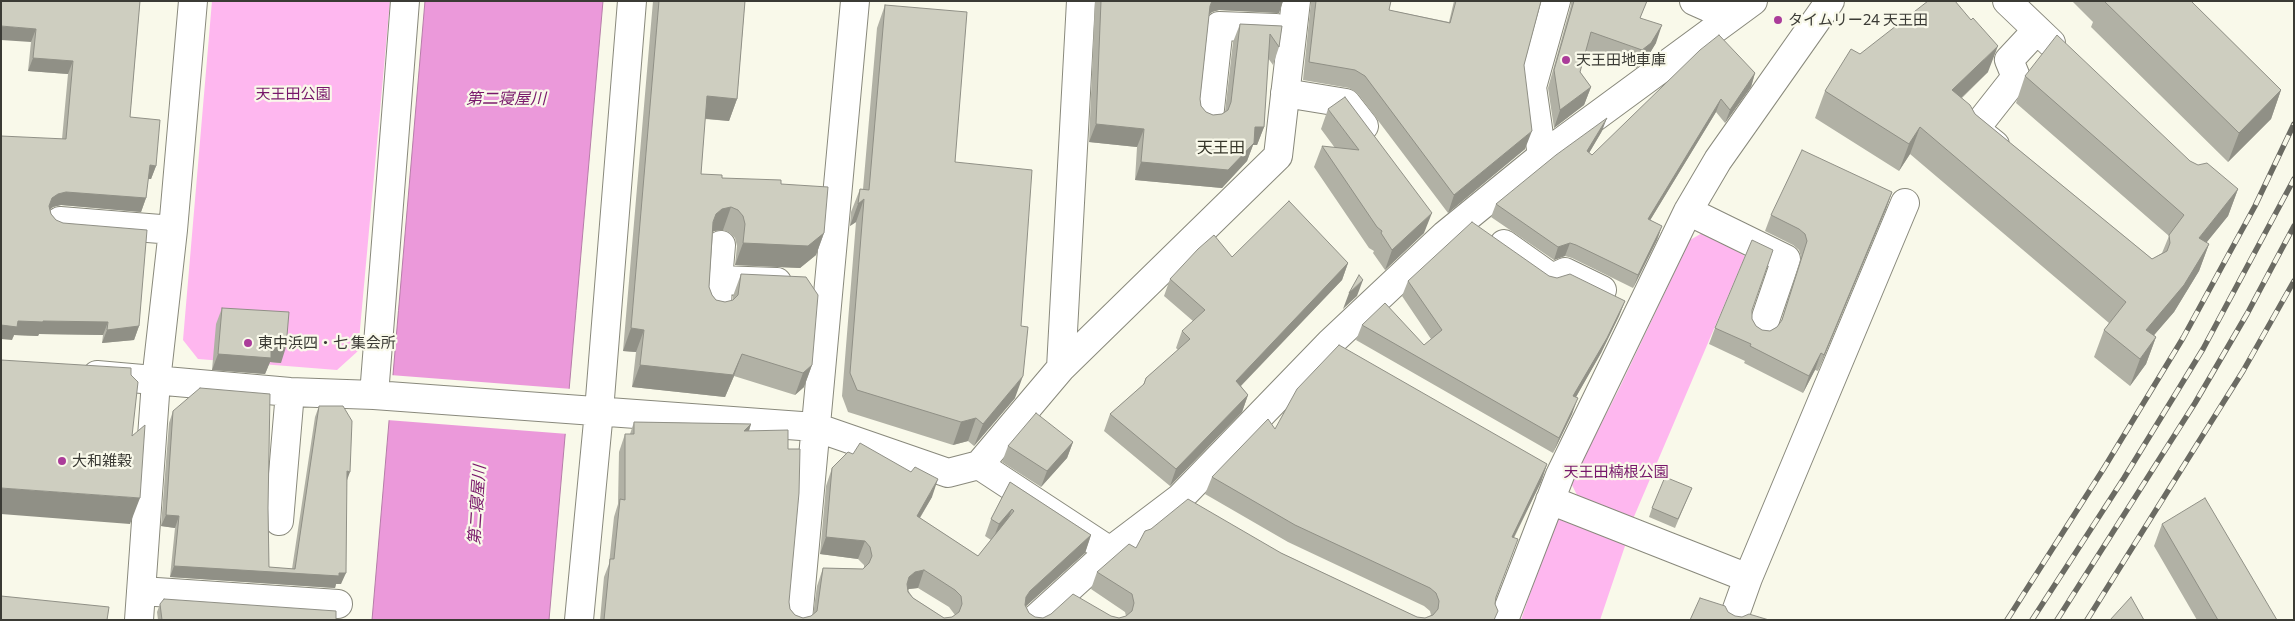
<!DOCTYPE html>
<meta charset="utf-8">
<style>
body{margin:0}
#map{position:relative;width:2295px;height:621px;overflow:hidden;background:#f9f9ea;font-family:Commissioner,sans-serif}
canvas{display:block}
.frame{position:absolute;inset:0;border:2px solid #3b3b35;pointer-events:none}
</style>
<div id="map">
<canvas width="2295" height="621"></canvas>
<div class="frame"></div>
</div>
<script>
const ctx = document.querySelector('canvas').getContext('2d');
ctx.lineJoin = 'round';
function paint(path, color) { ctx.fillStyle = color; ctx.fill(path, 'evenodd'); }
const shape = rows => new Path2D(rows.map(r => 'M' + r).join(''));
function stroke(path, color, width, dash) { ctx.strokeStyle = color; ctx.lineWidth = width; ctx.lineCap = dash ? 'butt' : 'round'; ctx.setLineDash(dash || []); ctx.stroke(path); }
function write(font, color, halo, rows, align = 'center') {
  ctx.font = font + ' Commissioner,"Noto Sans JP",sans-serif'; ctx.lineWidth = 4.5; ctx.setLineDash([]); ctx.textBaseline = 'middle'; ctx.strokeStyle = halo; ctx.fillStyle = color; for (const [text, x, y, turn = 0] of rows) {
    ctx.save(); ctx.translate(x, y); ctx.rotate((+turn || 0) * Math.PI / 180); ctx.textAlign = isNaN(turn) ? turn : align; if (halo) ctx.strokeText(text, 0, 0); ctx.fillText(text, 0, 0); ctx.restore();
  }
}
paint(shape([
 [212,1,390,1,358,351,337,370,198,359,183,340],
 [1704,232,1745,256,1633,519,1577,495,1571,483,1618,391,1690,240],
 [1567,516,1627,540,1600,620,1521,620,1555,521]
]), '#feb7ef');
const water = shape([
 [425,1,603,1,549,620,372,620,425,1]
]);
paint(water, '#eb99da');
stroke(water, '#b67da8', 1);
paint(shape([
 [390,375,572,389,568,434,387,420]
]), '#f9f9ea');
const minor = shape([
 [1694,1,1730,17],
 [2007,1,2051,43],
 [1285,93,1346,103,1364,126],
 [1209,118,1219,26,1276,28],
 [1995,145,1975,129,2016,77,2009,60,2037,30],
 [1542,156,1532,87,1556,1],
 [1688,211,1786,259,1761,332],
 [60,221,173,230],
 [1504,244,1552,278,1565,272,1602,290],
 [718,280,721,245],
 [717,309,718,280,777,282],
 [1061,368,1081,1],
 [97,375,290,392,374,395,815,427,948,473,979,465,1061,368,1278,156,1296,1],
 [374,395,405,1],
 [979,465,1110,551],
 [1550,500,1748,578,1733,620],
 [279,521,290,392],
 [1748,578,1905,203],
 [141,591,338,604],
 [139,620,156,381,173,230,193,1],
 [579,620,599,411,632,1],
 [798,620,855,1],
 [1034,620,1110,551,1180,498,1330,343,1445,235,1542,156,1753,1],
 [1504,620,1560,475,1688,211,1718,160,1830,1]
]);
stroke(minor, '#89897c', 30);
stroke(minor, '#fff', 28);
const rail = shape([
 [2007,620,2104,468,2183,338,2255,206,2294,124],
 [2032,620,2124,478,2203,349,2294,179],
 [2057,620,2195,403,2247,314,2294,226],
 [2087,620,2243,371,2294,281]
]);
stroke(rail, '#6b6b63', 5.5);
stroke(rail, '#f9f9ea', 4, [11]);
paint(shape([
 [1,1,140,1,130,117,156,166,151,179,148,179,146,198,141,212,61,205,53,207,50,209,51,214,139,326,134,340,102,343,103,335,39,334,38,336,14,335,12,340,62,139,68,74,28,71,31,42],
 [653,1,745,1,737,99,729,121,705,119,701,174,722,178,781,184,824,233,816,255,800,268,735,265,737,246,735,238,730,233,723,230,714,231,713,232,709,287,712,295,716,300,725,302,733,301,733,296,741,274,812,365,804,387,795,395,734,376,725,397,632,387,636,352,623,351],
 [1095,1,1283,1,1279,13,1219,10,1212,12,1209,15,1200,99,1201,106,1206,112,1213,115,1222,114,1225,112,1233,42,1240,24,1282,26,1279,47,1273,65,1268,58,1264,127,1257,145,1253,145,1247,161,1222,188,1135,180,1137,147,1089,142],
 [1311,1,1391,1,1389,10,1449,22,1454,1,1541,1,1524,65,1525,149,1448,213,1358,94,1349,88,1303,80],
 [1571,1,1647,1,1640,18,1656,43,1645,61,1636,68,1586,51,1580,72,1591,87,1584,105,1554,128,1548,88,1571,5],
 [2072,1,2191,1,2281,90,2271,119,2228,162,2091,27,2093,22],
 [885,5,955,162,1015,398,974,446,968,441,953,445,848,412,842,396,856,222,850,226,851,212,860,189,863,189,877,28],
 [1971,20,1988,72,1962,98,1975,114,2152,259,2162,253,2169,236,2016,103,2025,76,2190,161,2238,189,2228,216,2206,243,2209,244,2199,271,2174,312,2154,335,2156,337,2146,364,2130,386,2094,357,2104,330,2109,323,1910,154,1899,171,1815,118,1825,91,1860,54],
 [1755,73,1751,87,1725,123,1716,112,1650,220,1662,226,1657,240,1633,288,1572,258,1565,256,1554,260,1491,217,1496,204,1602,131,1589,153,1592,155],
 [1328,109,1424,233,1385,270,1373,253,1374,251,1369,248,1314,167,1322,146,1335,148,1321,129],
 [1892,192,1886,209,1818,371,1815,370,1803,393,1744,363,1745,361,1709,344,1715,328,1752,310,1752,319,1756,326,1762,330,1770,331,1777,327,1781,322,1801,257,1799,250,1793,245,1765,231,1771,215],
 [1232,257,1348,263,1342,280,1241,386,1248,395,1242,412,1170,486,1104,431,1110,414,1143,385,1146,378,1178,350,1176,348,1182,331,1193,321,1164,296,1170,279],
 [1549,276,1625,301,1619,316,1601,353,1576,397,1572,414,1553,453,1356,340,1362,325,1424,345,1431,339,1402,296,1408,281],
 [222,308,281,363,270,362,265,374,212,370,216,324],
 [319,406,347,480,341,584,336,584,335,588,170,577,175,528,161,526,169,423,173,411,268,508,269,567,292,569,315,417],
 [634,422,751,424,749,431,790,609,795,615,803,618,811,616,813,615,817,586,823,568,863,569,864,567,864,565,858,559,820,554,826,486,832,468,932,497,920,518,978,556,991,540,985,536,991,519,1010,482,1091,535,1085,553,1026,606,1029,613,1035,617,1043,618,1111,616,1119,618,1126,616,1125,612,1091,589,1097,572,1136,548,1281,553,1417,617,1425,618,1431,615,1430,611,1424,606,1288,542,1205,494,1212,477,1275,429,1547,464,1541,482,1514,538,1496,598,1494,620,600,620,604,577,609,564,614,517,618,504,619,452,625,434,630,434],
 [918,588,949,607,955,615,952,617,944,618,913,598,908,590,909,589],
 [1073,442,1067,458,1041,487,1002,462,1008,446],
 [1692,488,1675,528,1649,517,1652,508],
 [2162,524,2277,620,2197,620,2154,546],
 [160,604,336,620,158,620,157,612]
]), '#b1b1a5');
paint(shape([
 [1212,1,1283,1,1279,13,1219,10,1212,12,1206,17],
 [1662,25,1656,43,1645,61,1636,68,1642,50],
 [1,26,36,29,31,42,1,40],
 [1998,46,1988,72,1942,116,1952,90],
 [33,58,73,61,68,74,28,71],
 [1755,73,1751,87,1725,123,1730,110],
 [1591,87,1584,105,1554,128,1560,110],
 [2281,90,2271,119,2228,162,2239,133],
 [707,96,737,99,729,121,699,118],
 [1721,99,1716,112,1643,232,1648,219],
 [1607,118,1602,131,1582,165,1587,151],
 [1096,124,1144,129,1137,147,1089,142],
 [1255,127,1264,127,1257,145,1253,145,1247,161,1222,188,1135,180,1141,162],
 [1920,127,1910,154,1899,171,1909,144],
 [1532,131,1525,149,1448,213,1454,195],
 [150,165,156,166,151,179,145,179],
 [2238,189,2228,216,2189,264,2199,238],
 [66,192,146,198,141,212,61,205,53,207,47,212,52,198,58,194],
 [1892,192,1886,209,1818,371,1824,355],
 [864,199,856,222,850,226,858,204],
 [731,207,723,230,714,231,708,236,716,214,722,209],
 [1432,213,1424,233,1385,270,1392,250],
 [1662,226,1657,240,1633,288,1638,275],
 [824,233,816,255,800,268,735,265,743,243],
 [1570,243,1565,256,1554,260,1558,247],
 [2209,244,2199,271,2174,312,2136,356,2146,330],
 [1348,263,1342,280,1230,397,1236,381],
 [1363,280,1357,296,1343,309,1349,293],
 [1625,301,1619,316,1601,353,1568,411,1573,396],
 [18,321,43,321,108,322,103,335,39,334,38,336,14,335,12,340,1,339,1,325],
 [139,326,134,340,102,343,107,330],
 [631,328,644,330,636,352,623,351],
 [2156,337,2146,364,2130,386,2140,359],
 [271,346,286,347,281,363,270,362,265,374,212,370,218,354],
 [1821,353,1815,370,1803,393,1809,376],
 [742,354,734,376,725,397,632,387,640,365],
 [812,365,804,387,795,395,803,373],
 [1023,376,1015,398,974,446,983,424],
 [1248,395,1242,412,1170,486,1176,469],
 [1578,398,1572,414,1553,453,1559,438],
 [976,418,968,441,953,445,961,422],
 [751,424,745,442,744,431],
 [1073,442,1067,458,1041,487,1047,471],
 [1547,464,1541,482,1505,555,1512,537],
 [347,471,350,472,346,483],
 [938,479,932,497,910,534,917,516],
 [1,488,140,498,130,524,1,514],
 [1012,509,1005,527,992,542,999,524],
 [166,515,179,516,175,528,161,526],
 [1091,535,1085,553,1024,608,1026,597,1030,591],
 [826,537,865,541,858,559,820,554],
 [174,566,346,573,341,584,336,584,335,588,170,577],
 [924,570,918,588,909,589,903,594,909,577,915,572]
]), '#909086');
const building = shape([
 [1,1,140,1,130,117,160,120,156,166,150,165,146,198,66,192,58,194,52,198,49,206,51,214,56,220,63,223,147,230,139,326,107,330,108,322,43,321,43,322,18,321,17,327,1,325,1,136,66,139,73,61,33,58,36,29,1,26,1,1],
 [659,1,745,1,737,99,707,96,701,174,722,175,722,178,781,180,781,184,828,187,824,233,808,246,743,243,745,224,743,216,738,210,731,207,722,209,716,214,713,222,709,287,712,295,716,300,725,302,733,300,738,295,741,274,806,277,818,295,812,365,803,373,742,354,733,375,640,365,644,330,631,328,659,1],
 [1101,1,1212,1,1210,6,1200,99,1201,106,1206,112,1213,115,1222,114,1228,110,1231,102,1240,24,1282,26,1279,47,1270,34,1264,127,1255,127,1254,143,1228,170,1141,162,1144,129,1096,124,1101,1],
 [1316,1,1391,1,1389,10,1450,23,1456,1,1541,1,1524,65,1532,131,1454,195,1365,76,1355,70,1309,62,1316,1],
 [1574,1,1647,1,1640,18,1662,25,1651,43,1642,50,1591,32,1580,72,1591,87,1560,110,1554,70,1574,1],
 [1928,1,1955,1,1971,20,1973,18,1998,46,1952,90,1970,105,1975,114,2152,259,2167,251,2170,243,2169,235,2184,215,2025,76,2057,35,2190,161,2198,165,2207,163,2238,189,2199,238,2209,244,2184,285,2146,330,2156,337,2140,359,2104,330,2126,302,1920,127,1909,144,1825,91,1851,49,1860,54,1928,1],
 [2104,1,2191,1,2281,90,2239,133,2104,1],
 [885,5,967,12,955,162,1032,170,1021,326,1028,327,1023,376,983,424,976,418,961,422,857,390,850,373,864,199,858,204,860,189,869,190,885,5],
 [1719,35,1755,73,1730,110,1721,99,1648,219,1662,226,1638,275,1576,245,1570,243,1558,247,1496,204,1556,155,1607,118,1587,151,1592,155,1700,50,1719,35],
 [1345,97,1432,213,1392,250,1381,233,1382,231,1377,227,1322,146,1359,150,1328,109,1345,97],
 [1802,150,1892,192,1824,355,1821,353,1809,376,1750,346,1751,344,1715,328,1752,240,1773,250,1752,310,1752,319,1756,326,1762,330,1770,331,1777,327,1782,320,1807,241,1805,234,1799,229,1771,215,1802,150],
 [1289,201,1348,263,1236,381,1248,395,1176,469,1110,414,1144,384,1146,378,1190,339,1182,331,1205,310,1170,279,1198,249,1214,235,1232,257,1289,201],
 [1472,222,1549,276,1557,278,1570,274,1625,301,1607,338,1573,396,1578,398,1559,438,1362,325,1385,303,1424,345,1442,330,1408,281,1472,222],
 [1359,275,1363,280,1349,293,1359,275],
 [222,308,289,312,286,347,271,346,271,358,218,354,222,308],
 [1339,345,1547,464,1512,537,1518,539,1496,597,1495,604,1498,611,1494,620,604,620,610,559,614,559,620,499,625,500,625,434,634,434,634,422,751,424,744,431,788,430,788,449,800,449,799,493,789,602,790,609,795,615,803,618,811,616,817,611,823,568,863,569,869,563,872,556,870,547,865,541,826,537,832,468,848,452,853,454,860,443,911,472,915,467,938,479,917,516,978,556,1014,511,1012,509,999,524,991,519,1010,482,1091,535,1030,591,1026,597,1025,605,1029,613,1035,617,1043,618,1051,614,1073,594,1111,616,1119,618,1126,616,1132,611,1134,603,1132,594,1097,572,1129,544,1136,548,1145,531,1151,529,1188,499,1281,553,1417,617,1425,618,1433,615,1438,609,1439,601,1436,593,1430,588,1295,525,1212,477,1268,419,1275,429,1297,389,1339,345],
 [924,570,955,590,961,596,962,604,959,612,952,617,944,618,913,598,908,592,907,584,909,577,915,572,924,570],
 [1,360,131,368,131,375,138,382,132,436,145,425,140,498,1,488,1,360],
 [200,388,270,394,268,508,269,567,295,569,319,406,343,406,352,421,350,472,347,471,346,573,339,573,339,576,174,566,179,516,166,515,173,411,200,388],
 [1036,413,1073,442,1047,471,1008,446,1036,413],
 [1665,477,1692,488,1678,519,1652,508,1665,477],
 [2205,498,2277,620,2218,620,2162,524,2205,498],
 [1,596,109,607,107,620,1,620,1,596],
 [2131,597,2144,620,2110,620,2131,597],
 [1700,598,1725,606,1728,612,1735,616,1742,617,1749,614,1769,620,1690,620,1700,598],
 [164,599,336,611,336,620,162,620,160,604,164,599]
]);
paint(building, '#cecec0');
stroke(building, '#909086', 1);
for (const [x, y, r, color] of [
 [1778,20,5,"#ab3c9a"],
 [1566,60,5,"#ab3c9a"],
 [248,343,5,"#ab3c9a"],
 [62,461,5,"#ab3c9a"]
]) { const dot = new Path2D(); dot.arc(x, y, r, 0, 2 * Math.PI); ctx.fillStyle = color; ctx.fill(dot); stroke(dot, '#f9f9ea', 2); }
write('15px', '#3b3b35', '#f9f9ea', [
 ["タイムリー24 天王田",1788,20],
 ["天王田地車庫",1576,60],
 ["東中浜四・七 集会所",258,343],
 ["大和雑穀",72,461]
], 'left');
write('15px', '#77176a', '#f9f9ea', [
 ["天王田公園",293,94],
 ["天王田楠根公園",1616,472]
]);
write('italic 16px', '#78186a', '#f9f9ea', [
 ["第二寝屋川",506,99],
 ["第二寝屋川",477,505,-86]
]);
write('16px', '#36362a', '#f9f9ea', [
 ["天王田",1221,148]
]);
</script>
